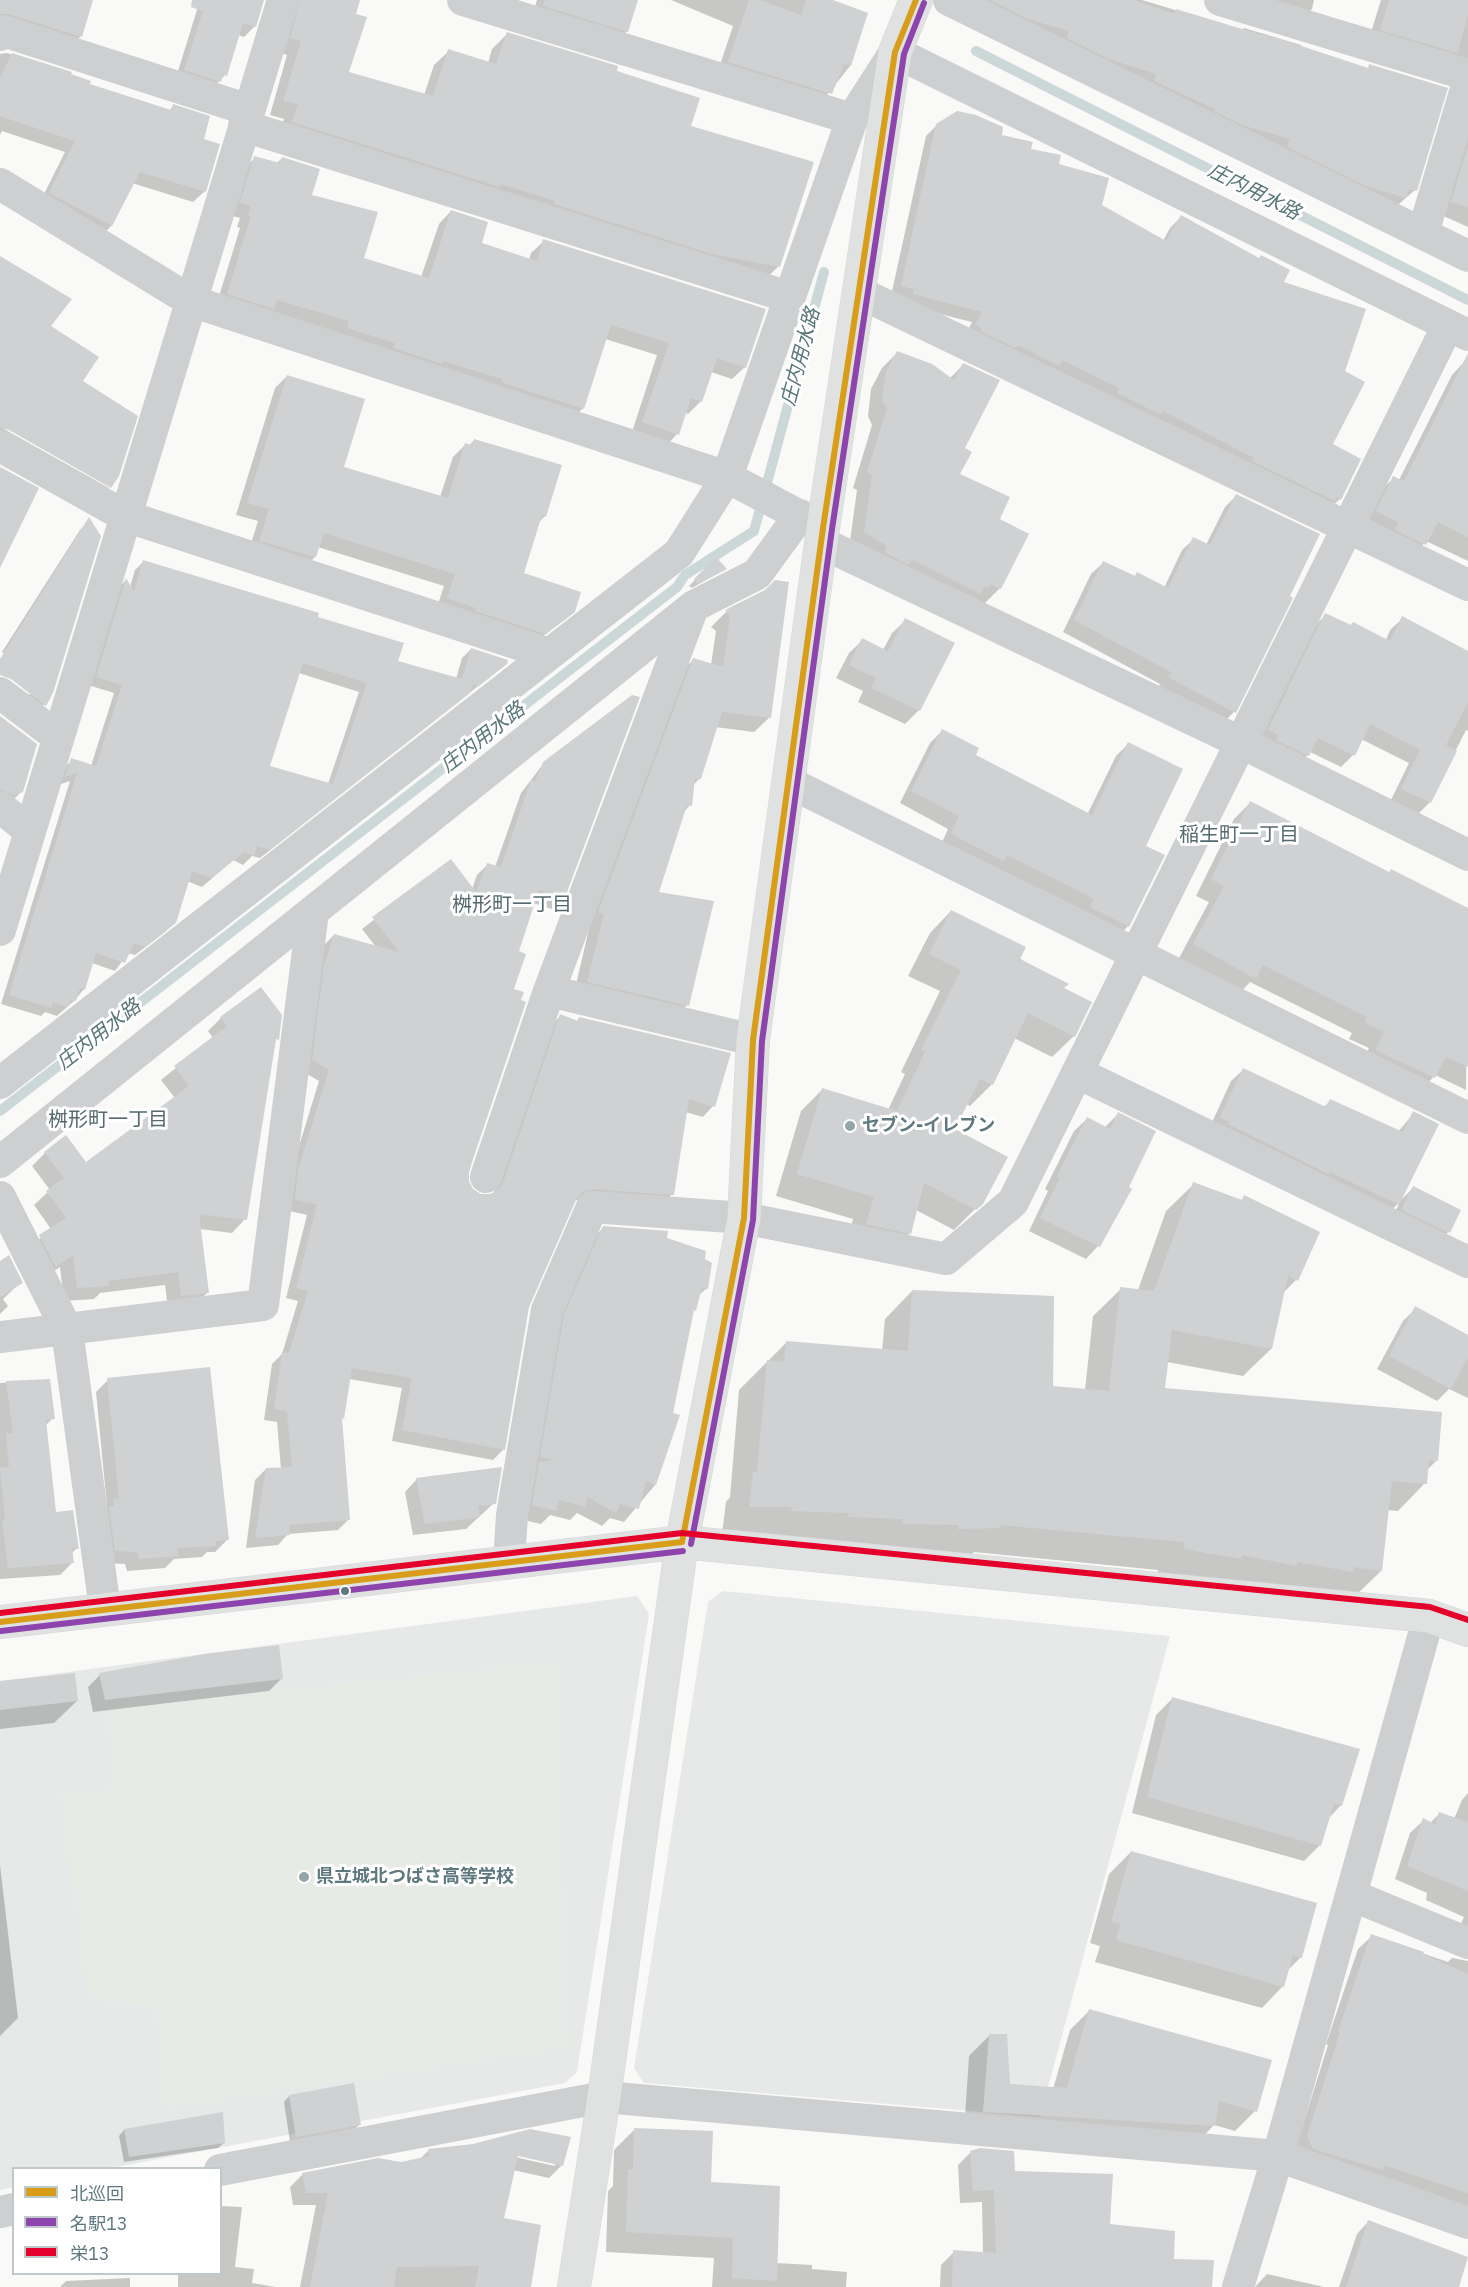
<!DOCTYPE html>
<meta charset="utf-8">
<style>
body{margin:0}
#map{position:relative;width:1468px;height:2287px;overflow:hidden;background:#f9f9f8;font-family:"IBM Plex Sans","Noto Sans JP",sans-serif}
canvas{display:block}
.legend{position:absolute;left:12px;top:2167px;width:210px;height:108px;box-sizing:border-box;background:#fff;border:2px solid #bfc9cc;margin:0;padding:8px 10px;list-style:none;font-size:18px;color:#5e787f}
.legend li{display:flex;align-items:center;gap:12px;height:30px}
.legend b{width:30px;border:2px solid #bfc9cc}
</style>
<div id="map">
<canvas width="1468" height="2287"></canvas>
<ul class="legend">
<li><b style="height:8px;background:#d89d19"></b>北巡回</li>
<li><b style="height:8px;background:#8e44ad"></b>名駅13</li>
<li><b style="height:8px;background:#e4002b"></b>栄13</li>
</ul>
</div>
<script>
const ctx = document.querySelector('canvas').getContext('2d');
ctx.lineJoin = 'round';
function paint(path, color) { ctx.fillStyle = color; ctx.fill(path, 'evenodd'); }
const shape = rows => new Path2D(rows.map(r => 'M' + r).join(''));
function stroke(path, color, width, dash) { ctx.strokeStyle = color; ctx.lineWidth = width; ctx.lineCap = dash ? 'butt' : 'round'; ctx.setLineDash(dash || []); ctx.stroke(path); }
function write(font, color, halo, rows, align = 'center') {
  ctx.font = font + ' "IBM Plex Sans","Noto Sans JP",sans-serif'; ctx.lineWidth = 6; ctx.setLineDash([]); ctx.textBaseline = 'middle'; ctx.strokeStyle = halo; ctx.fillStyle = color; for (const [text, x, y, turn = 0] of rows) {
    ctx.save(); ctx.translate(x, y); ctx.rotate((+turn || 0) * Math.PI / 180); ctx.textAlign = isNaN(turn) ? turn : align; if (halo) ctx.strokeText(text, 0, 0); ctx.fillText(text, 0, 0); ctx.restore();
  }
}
paint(shape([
 [723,1591,1170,1636,1040,2117,644,2083,634,2068,708,1602],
 [637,1596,649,1614,577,2072,565,2083,111,2168,14,2168,13,2187,0,2190,0,1681]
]), '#e7e9e8');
paint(shape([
 [556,1662,567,2047,165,2108,156,2004,91,2002,60,1794,115,1789,107,1709]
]), '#e8ebe5');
paint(shape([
 [0,0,92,0,80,37,69,48,0,25],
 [200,0,263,0,255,26,244,37,238,35,225,75,209,92,175,81],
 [299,0,359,0,354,15,348,73,424,95,434,65,449,51,488,63,492,49,507,34,615,72,689,127,779,266,764,280,278,137,284,119,270,115,287,55,277,52,286,13],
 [537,0,636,0,627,31,615,43,532,17],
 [671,0,829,0,866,14,850,66,819,105,717,74,733,26],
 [950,0,1142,0,1241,30,1244,28,1301,45,1299,49,1366,69,1370,66,1415,190,1392,210],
 [1243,0,1314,0,1312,9,1299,22],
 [1381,0,1468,0,1468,76,1368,42],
 [7,53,70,73,69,75,88,85,169,111,173,106,202,140,205,191,193,202,132,183,111,226,100,237,39,204,65,152,2,131,0,135,0,54],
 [1468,120,1468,227,1439,214],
 [937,125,1000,136,1030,150,1057,165,1100,205,1163,241,1170,228,1181,217,1282,282,1343,372,1331,444,1340,499,1329,509,965,336,972,322,903,305,891,296,926,136],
 [255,158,276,164,282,158,363,259,421,277,439,224,451,211,480,244,529,260,531,253,544,241,745,367,732,379,711,372,701,401,688,414,685,412,677,434,665,447,631,435,657,355,605,339,583,408,570,421,216,306,240,228,237,227,240,218,229,215,242,170],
 [0,258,49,327,81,382,118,475,110,488,110,485,3,425,2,428,109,488,99,498,0,442],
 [897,353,949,379,964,364,963,448,958,475,998,520,1000,588,984,604,849,548,857,490,853,488,872,425,868,416,871,389,882,368],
 [1465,361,1468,363,1468,561,1426,541,1412,557,1364,524,1380,491,1394,478,1399,480,1452,375],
 [287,376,342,468,440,497,453,457,465,445,469,446,474,440,545,516,538,523,522,574,573,611,533,645,436,610,444,586,318,547,315,557,303,569,248,553,258,521,236,515,275,388],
 [1237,495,1234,712,1223,723,1158,689,1160,684,1063,632,1091,574,1103,563,1134,577,1137,574,1164,588,1182,550,1194,539,1206,545,1225,507],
 [90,520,49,679,2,652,80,530],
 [716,559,725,569,692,588,689,586],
 [144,561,316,618,396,662,456,679,462,658,471,649,506,664,260,858,252,856,243,865,233,860,202,887,187,881,174,922,165,932,135,955,128,953,115,971,92,963,84,989,75,1000,57,1016,45,1012,41,1016,1,1004,70,781,58,785,63,769,72,760,91,766,114,693,88,685,118,588,126,580,130,587,135,570],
 [299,673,359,692,328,784,268,767],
 [766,592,770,717,754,732,715,727,700,778,693,785,690,805,683,813,657,894,687,1005,672,1021,573,997,589,929,584,927,678,675,693,660,711,665,716,631,711,627,726,612],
 [1326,615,1386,640,1390,630,1403,618,1468,652,1468,731,1466,730,1429,803,1417,815,1390,802,1409,763,1361,739,1353,755,1341,767,1310,752,1296,768,1256,742,1313,627],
 [906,620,953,644,918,711,905,724,858,702,863,691,836,678,849,653,863,640,883,650,892,633],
 [29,694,48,700,33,717,18,705],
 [0,717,22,791,11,802,0,804],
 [942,731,974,756,1087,815,1116,756,1128,744,1144,846,1128,926,1116,939,940,847,948,829,900,803,930,743],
 [544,763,563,899,552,909,533,903,517,952,512,990,467,1181,472,1190,480,1196,493,1195,550,1027,560,1016,576,1022,579,1018,713,1106,703,1117,685,1112,672,1194,662,1205,582,1199,573,1201,528,1306,503,1450,493,1460,392,1441,402,1388,349,1379,340,1420,349,1519,338,1530,288,1534,278,1545,246,1548,255,1480,266,1469,281,1469,277,1422,264,1420,272,1364,282,1354,298,1301,286,1298,307,1215,285,1210,288,1182,319,1081,302,1071,323,946,334,935,376,947,362,929,450,861,472,889,477,875,488,864,495,867,521,793],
 [1250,803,1389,873,1468,909,1466,1090,1435,1075,1418,1094,1360,1066,1369,1048,1349,1039,1352,1033,1250,982,1239,994,1178,960,1209,902,1196,896,1234,819],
 [951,911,1063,988,1074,1036,1052,1057,1014,1038,992,1084,970,1106,966,1104,953,1130,981,1203,954,1230,916,1210,910,1233,888,1254,846,1246,853,1219,776,1196,801,1111,822,1090,888,1110,905,1074,901,1072,940,991,908,976,930,933],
 [280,1015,245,1219,232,1233,200,1229,207,1293,194,1306,168,1309,165,1285,100,1293,94,1299,64,1301,60,1267,42,1279,27,1250,51,1229,34,1205,50,1190,32,1166,45,1153,85,1164,175,1098,161,1080,213,1038,208,1031,221,1018],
 [1243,1070,1323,1108,1330,1101,1398,1132,1414,1113,1399,1202,1413,1188,1448,1232,1436,1245,1390,1222,1400,1202,1385,1216,1209,1129,1231,1081],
 [1118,1114,1098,1246,1086,1259,1029,1231,1048,1191,1045,1189,1074,1131,1087,1119,1104,1128],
 [1194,1184,1240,1201,1245,1197,1296,1280,1282,1294,1271,1349,1243,1376,1167,1362,1164,1389,1436,1461,1426,1471,1425,1483,1398,1511,1387,1510,1381,1571,1353,1598,1157,1577,1158,1570,974,1552,971,1555,722,1534,726,1502,730,1497,739,1390,787,1342,882,1351,885,1319,912,1291,1051,1387,1085,1390,1093,1316,1121,1289,1138,1290,1166,1211],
 [604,1227,666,1239,704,1260,707,1288,698,1296,692,1313,655,1485,624,1522,610,1518,602,1526,577,1513,570,1520,550,1515,541,1524,519,1519,551,1330,590,1241],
 [0,1262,21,1282,3,1299,8,1306,0,1314],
 [1416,1308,1468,1336,1468,1398,1449,1389,1437,1401,1377,1369,1403,1321],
 [49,1380,53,1418,45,1426,54,1514,77,1548,71,1554,72,1563,60,1575,0,1579,0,1383],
 [108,1380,227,1540,215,1552,207,1552,202,1557,174,1559,165,1568,127,1571,125,1564,104,1563,107,1507,96,1392],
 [417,1479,494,1503,466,1529,413,1535,405,1492],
 [100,1675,282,1678,269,1691,93,1712,88,1687],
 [0,1683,77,1701,54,1723,0,1729],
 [1172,1699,1341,1805,1328,1819,1320,1845,1304,1861,1132,1813,1156,1715],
 [1468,1793,1468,1945,1455,1937,1464,1917,1426,1900,1427,1893,1395,1879,1410,1833,1424,1820,1430,1823,1439,1814,1454,1819,1462,1800],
 [1131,1852,1301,1957,1288,1970,1283,1986,1262,2008,1095,1962,1100,1946,1090,1943,1109,1874],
 [0,1865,18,2018,0,2036],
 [1372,1936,1448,1962,1452,1958,1468,1961,1468,2220,1295,2150,1328,2045,1326,2044,1358,1949],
 [1090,2010,1255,2111,1235,2131,1214,2125,1194,2146,964,2132,969,2056,989,2036,1008,2085,1053,2089,1070,2030],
 [289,2096,360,2124,354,2130,290,2142,284,2102],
 [124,2130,224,2143,218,2148,124,2162,119,2136],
 [634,2130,776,2263,812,2265,812,2269,847,2272,846,2287,712,2287,714,2258,606,2252,608,2191,613,2186,614,2150],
 [530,2131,569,2138,562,2165,549,2178,513,2170,502,2219,540,2226,530,2287,300,2287,316,2205,293,2205,290,2187,303,2174,378,2160,401,2163,420,2159,429,2150,474,2146],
 [511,2153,555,2163,555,2166,510,2156],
 [971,2152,1173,2260,1211,2287,940,2287,941,2265,954,2252,983,2254,982,2202,960,2203,958,2165],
 [220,2206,242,2207,235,2267,254,2269,252,2283,276,2287,178,2287,178,2274,220,2274],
 [1368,2222,1457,2287,1339,2287,1357,2234],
 [1267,2274,1324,2287,1255,2287],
 [130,2278,130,2287,60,2287,66,2281]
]), '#0003');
stroke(shape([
 [976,51,1468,300],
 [0,1111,677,587,685,575,754,531,824,272]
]), '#ccd8d8', 10);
paint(shape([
 [0,0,93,0,82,37,9,14,0,14],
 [192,0,264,0,256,27,243,23,227,76,223,75,221,82,184,70,203,11,191,7],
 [300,0,360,0,356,14,367,17,349,72,433,96,448,49,496,64,507,32,618,66,617,71,700,98,691,126,814,162,780,267,712,254,554,204,555,201,501,184,500,187,292,122,298,104,283,101,301,41,290,38],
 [545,0,638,0,628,32,543,6],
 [749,0,759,0,801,15,806,0,833,0,868,13,851,66,844,64,832,94,728,62],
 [990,0,1134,0,1174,14,1176,9,1262,35,1262,33,1368,68,1369,64,1448,88,1417,191,1409,189,1406,198,1366,186,1287,147,1290,139,1242,125,1214,111,1215,109,1154,81,1156,74,1109,59,1067,38,1069,31,1028,19],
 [1389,0,1468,0,1468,16,1457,53,1380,30],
 [12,53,72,72,71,74,91,81,90,84,171,110,173,104,210,116,204,139,220,144,206,192,140,172,112,226,49,193,75,141,0,116,0,78],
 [957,111,976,115,1003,127,1002,135,1033,142,1031,149,1061,155,1059,164,1109,178,1102,205,1166,241,1181,215,1259,258,1261,255,1290,270,1284,282,1366,309,1345,371,1365,382,1333,444,1361,459,1341,500,1337,497,1335,501,1252,461,1254,458,1163,411,1161,415,1117,393,1119,388,1062,360,1059,366,1018,345,1016,348,980,331,982,328,975,325,982,312,913,294,914,289,901,286,936,124],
 [1468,145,1468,207,1451,202],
 [254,156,280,163,282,157,320,169,312,195,378,212,364,258,429,278,451,210,488,222,482,243,537,261,543,239,766,309,746,368,717,358,702,402,691,398,679,435,642,422,669,343,611,325,584,409,501,382,502,379,443,361,442,364,393,348,395,343,347,328,349,321,277,300,274,309,227,294,251,216,248,215,251,206,240,202],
 [0,256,72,299,51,326,99,357,83,381,138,416,119,476,111,488,9,430,0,428],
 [897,351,932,364,954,380,963,363,1000,380,965,448,972,452,960,474,1010,497,1000,519,1029,534,1001,589,990,584,988,588,984,587,980,594,912,560,909,565,888,554,884,552,887,546,864,532,872,475,867,472,887,408,882,400,886,372],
 [1468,353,1468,537,1438,522,1426,545,1395,530,1398,522,1376,511,1393,476,1404,481],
 [287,375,365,399,344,467,448,498,465,443,472,445,474,439,562,465,546,517,542,515,524,573,581,592,575,612,546,634,475,611,476,608,447,598,455,574,324,533,316,557,259,541,269,509,247,503],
 [0,467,39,488,0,568],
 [1236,494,1320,534,1290,596,1293,598,1236,713,1168,677,1171,672,1074,620,1103,561,1135,576,1137,572,1168,588,1193,537,1210,545],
 [89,517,101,536,53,693,46,706,11,679,0,675,0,659],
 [716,557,727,569,698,584,694,579],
 [143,560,319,613,318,617,404,643,398,661,462,679,471,648,508,660,507,664,479,686,473,684,470,693,270,850,257,846,254,856,244,852,212,878,192,871,176,923,145,947,134,943,125,963,96,953,85,990,80,988,76,1001,71,1000,68,1007,53,1003,51,1008,9,995,77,773,65,777,71,758,96,766,122,685,96,677,126,578,134,592],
 [303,663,367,683,333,784,270,766],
 [775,580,789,582,771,718,722,712,701,779,695,778,692,806,687,805,659,892,714,901,689,1006,587,982,604,914,598,912,693,658,723,667,730,616,725,610,765,590],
 [1325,613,1351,625,1353,622,1390,641,1402,616,1468,651,1468,702,1446,745,1457,751,1431,803,1401,789,1420,750,1370,724,1355,756,1318,738,1309,756,1276,740,1278,735,1268,729],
 [905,618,955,643,920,711,871,688,876,678,849,665,862,638,888,651],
 [632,695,640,697,564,900,539,890,519,951,526,954,514,989,524,992,521,1000,526,1002,469,1171,469,1181,473,1189,481,1194,490,1194,498,1190,503,1183,560,1014,578,1021,579,1017,731,1053,715,1107,689,1099,674,1195,593,1189,582,1192,576,1200,529,1307,505,1450,402,1430,412,1378,352,1368,344,1419,342,1418,350,1520,289,1525,290,1535,255,1538,266,1468,292,1467,287,1412,274,1409,282,1352,289,1353,308,1291,296,1288,317,1204,295,1200,298,1170,329,1070,312,1060,324,966,334,934,399,952,372,917,451,859,476,892,487,863,501,867,531,780,535,782,543,762],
 [0,716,37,744,23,792,14,795,0,789],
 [942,729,979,748,976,755,1092,815,1128,742,1183,769,1146,846,1165,855,1129,927,1090,907,1094,899,1007,855,1004,861,951,834,959,816,911,791],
 [1250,801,1389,872,1391,869,1468,908,1468,1067,1446,1057,1435,1078,1375,1050,1384,1032,1364,1022,1367,1017,1263,965,1256,979,1193,944,1224,886,1211,879],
 [951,910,1026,947,1020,959,1069,984,1064,988,1092,1002,1075,1037,1028,1013,993,1085,980,1079,955,1129,1008,1157,983,1204,976,1210,924,1183,911,1234,866,1224,874,1197,797,1174,822,1088,897,1111,925,1052,921,1050,961,970,929,954],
 [261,987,282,1015,279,1040,276,1039,247,1220,199,1214,209,1293,181,1296,178,1272,108,1281,109,1286,77,1288,73,1255,56,1267,39,1235,66,1218,46,1191,64,1178,44,1152,66,1135,86,1162,189,1086,174,1066,227,1026,220,1017],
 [1243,1068,1326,1107,1330,1099,1403,1132,1413,1111,1439,1124,1399,1205,1330,1172,1328,1174,1228,1124,1229,1122,1220,1117],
 [1118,1112,1156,1131,1129,1187,1132,1189,1100,1247,1040,1218,1060,1178,1057,1176,1087,1117,1110,1129],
 [1193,1182,1242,1200,1244,1195,1320,1232,1298,1281,1288,1276,1272,1349,1172,1330,1165,1388,1442,1412,1438,1461,1429,1460,1427,1484,1392,1481,1382,1571,1353,1567,1353,1572,1297,1562,1297,1566,1242,1555,1241,1559,1184,1549,1184,1542,1000,1525,1000,1528,958,1529,958,1525,903,1524,903,1519,848,1517,849,1513,791,1511,792,1507,749,1507,753,1472,757,1472,767,1360,784,1362,786,1341,908,1351,912,1290,1054,1296,1053,1386,1109,1391,1120,1287,1154,1291],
 [1413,1186,1461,1210,1450,1233,1401,1210],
 [603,1226,668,1231,667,1238,706,1251,705,1259,712,1263,708,1289,702,1287,696,1311,694,1310,673,1413,680,1415,656,1485,646,1481,639,1509,620,1504,616,1513,587,1497,585,1507,559,1500,556,1511,532,1505,539,1462,554,1460,540,1457,564,1315],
 [9,1255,23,1283,0,1297,0,1261],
 [1415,1306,1468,1335,1468,1357,1451,1389,1389,1356],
 [210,1367,229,1540,216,1541,216,1546,177,1548,178,1556,139,1559,137,1552,115,1551,109,1507,114,1506,113,1499,119,1498,107,1378],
 [50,1379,55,1419,46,1420,56,1512,73,1510,79,1549,72,1548,74,1563,8,1568,2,1519,5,1519,0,1468,9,1467,6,1433,13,1433,6,1381],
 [502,1467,496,1504,478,1506,480,1517,425,1524,416,1478],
 [279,1645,283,1679,105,1700,99,1673,205,1654],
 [75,1673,78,1701,0,1710,0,1681],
 [1172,1697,1360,1749,1342,1806,1334,1804,1321,1846,1147,1797],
 [1439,1812,1468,1822,1468,1891,1407,1866,1423,1818,1435,1824],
 [1131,1851,1317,1903,1302,1958,1293,1955,1284,1987,1116,1940,1120,1924,1111,1922],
 [1371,1934,1424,1952,1423,1954,1468,1974,1468,2193,1384,2165,1383,2170,1313,2149,1307,2136,1340,2032,1338,2031],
 [1089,2009,1272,2060,1257,2112,1219,2101,1215,2126,983,2112,989,2034,1007,2034,1010,2084,1067,2088],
 [354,2083,361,2125,296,2137,289,2095],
 [223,2112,225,2143,129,2157,124,2129],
 [634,2128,713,2131,711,2182,780,2186,777,2281,732,2278,733,2238,626,2232,628,2169,633,2169],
 [530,2129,571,2137,563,2166,518,2156,504,2218,541,2225,531,2287,475,2287,479,2266,397,2267,394,2287,310,2287,328,2193,306,2193,302,2173,378,2158,401,2162,429,2156,428,2149,473,2144],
 [980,2148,1014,2151,1015,2171,1113,2174,1110,2224,1175,2231,1174,2259,1214,2260,1212,2287,952,2287,953,2250,996,2253,994,2190,973,2191,970,2151],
 [1368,2220,1468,2257,1459,2287,1346,2287]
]), '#cfd1d2');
const secondary = shape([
 [0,1622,682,1542,1429,1616,1468,1630],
 [574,2287,604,2097,682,1542,744,1218,753,1040,823,528,895,52,916,0]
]);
stroke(secondary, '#d6d7d8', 34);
stroke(shape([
 [463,0,852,119],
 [949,0,1468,256],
 [1220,0,1468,75],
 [0,35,3,31,249,110],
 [244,126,789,297],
 [0,184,191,301,727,477,817,525],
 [1423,233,1468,82],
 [858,292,1468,585],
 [0,446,125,516,549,654],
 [822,543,1242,743,1468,855],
 [0,693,58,737],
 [788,782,1468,1118],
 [0,807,30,831],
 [0,930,283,0],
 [549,991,753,1040],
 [1078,1073,1468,1262],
 [0,1083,679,553,727,477,852,119,895,52,1468,335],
 [0,1162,694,606,757,574,800,515],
 [486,1177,549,991,693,607],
 [0,1197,67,1330,105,1609],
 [0,1337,263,1305,313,912],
 [509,1562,512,1515,547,1310,592,1207,744,1218,946,1259,1013,1202,1448,325],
 [1351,1895,1468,1943],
 [220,2170,604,2097,1278,2156,1468,2223],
 [0,2212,14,2209],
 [1238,2287,1278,2156,1429,1616]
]), '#cdcfd0', 32);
stroke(secondary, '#e0e2e2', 33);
stroke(shape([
 [682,1542,744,1218,753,1040,823,528,895,52,916,0],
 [0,1622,682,1542]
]), '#d89d19', 6);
stroke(shape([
 [691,1544,753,1220,762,1041,832,529,904,54,924,3],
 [1,1631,683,1551]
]), '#8e44ad', 6);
stroke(shape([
 [0,1613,682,1533,1430,1607,1468,1620]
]), '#e4002b', 6);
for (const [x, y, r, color] of [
 [850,1126,6,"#94a5a9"],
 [345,1591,5,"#5e787f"],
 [304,1877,6,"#94a5a9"]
]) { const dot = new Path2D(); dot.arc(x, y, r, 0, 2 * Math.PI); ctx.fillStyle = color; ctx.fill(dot); stroke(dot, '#fff', 2); }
write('bold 18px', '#5e787f', '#fff', [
 ["セブン-イレブン",862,1126],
 ["県立城北つばさ高等学校",316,1877]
], 'left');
write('italic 20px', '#587677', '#fff', [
 ["庄内用水路",1254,192,27],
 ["庄内用水路",801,357,-75],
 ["庄内用水路",483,738,-38],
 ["庄内用水路",99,1035,-38]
]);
write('20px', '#556a6f', '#fff', [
 ["稲生町一丁目",1239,835],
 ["桝形町一丁目",512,905],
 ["桝形町一丁目",108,1120]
]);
</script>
